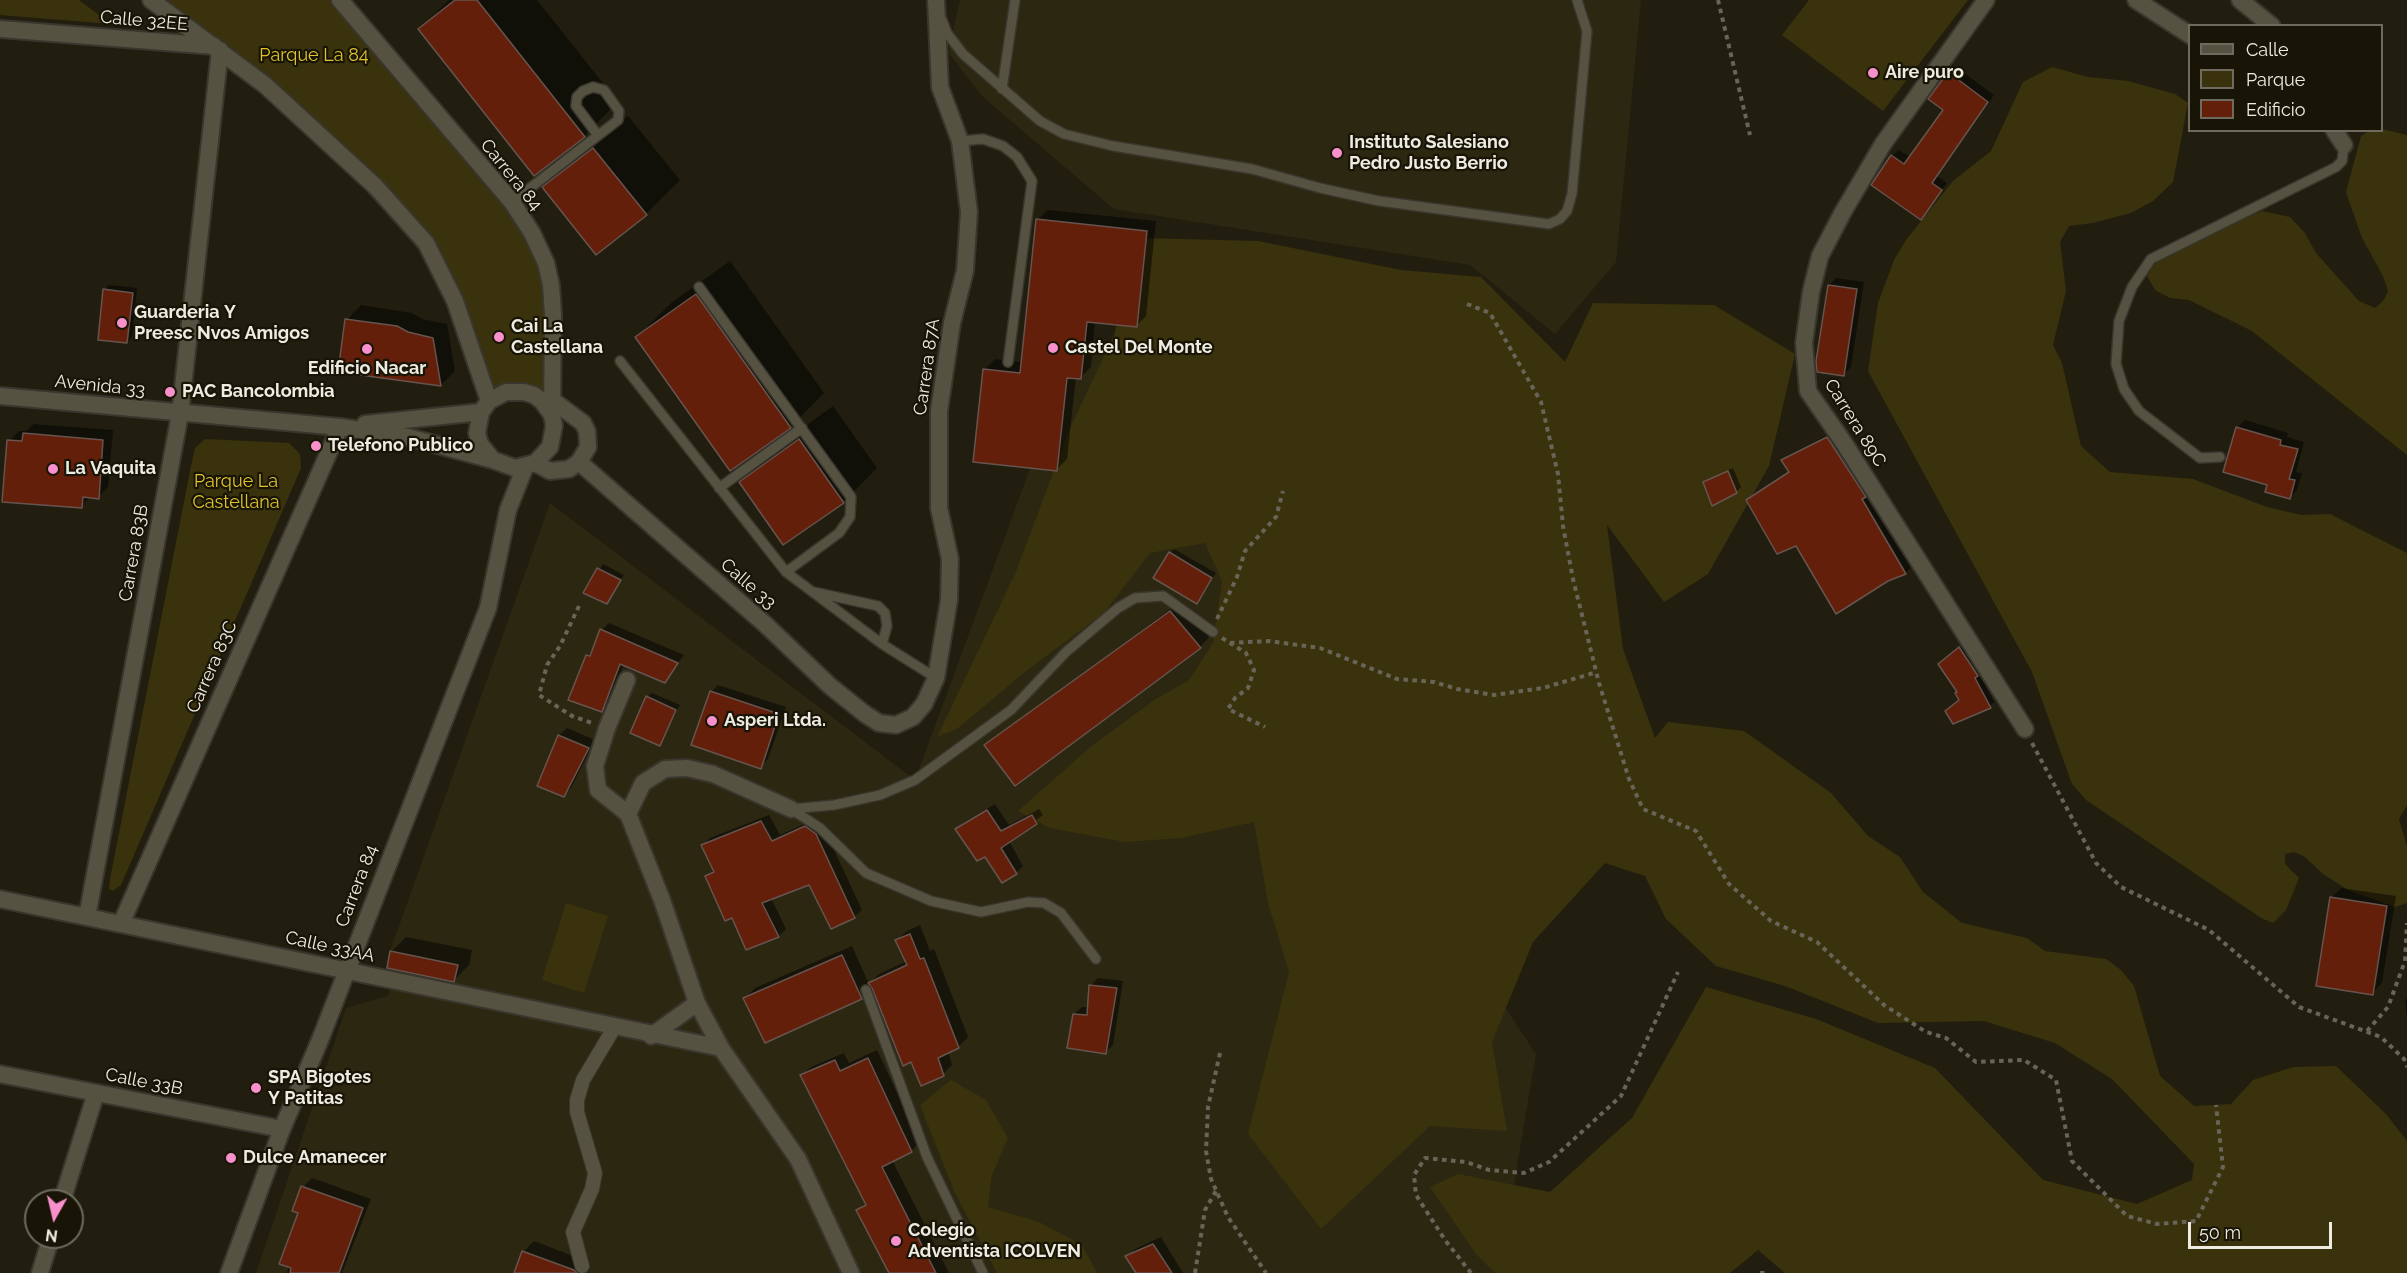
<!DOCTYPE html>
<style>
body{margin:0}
#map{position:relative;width:2407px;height:1273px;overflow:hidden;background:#211e0f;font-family:Raleway,sans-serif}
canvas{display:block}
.legend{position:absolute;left:2188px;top:24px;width:195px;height:108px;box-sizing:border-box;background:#181506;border:2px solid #6e6b5e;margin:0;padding:8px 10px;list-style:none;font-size:18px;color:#eeece2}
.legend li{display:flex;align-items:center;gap:12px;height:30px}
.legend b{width:30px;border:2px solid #6e6b5e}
.north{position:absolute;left:24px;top:1189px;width:60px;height:60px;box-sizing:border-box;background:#181506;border:2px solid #6e6b5e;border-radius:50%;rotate:188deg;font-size:16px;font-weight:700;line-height:24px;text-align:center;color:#eeece2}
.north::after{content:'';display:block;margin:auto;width:21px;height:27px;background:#f890cc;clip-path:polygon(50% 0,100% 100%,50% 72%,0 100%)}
.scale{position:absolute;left:2188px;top:1222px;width:144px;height:27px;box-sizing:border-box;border:3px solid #eeece2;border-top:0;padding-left:8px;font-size:18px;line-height:21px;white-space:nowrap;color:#eeece2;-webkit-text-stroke:4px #181506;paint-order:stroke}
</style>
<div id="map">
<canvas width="2407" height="1273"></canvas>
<ul class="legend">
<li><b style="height:8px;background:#555241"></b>Calle</li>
<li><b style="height:16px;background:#3a320c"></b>Parque</li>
<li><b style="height:16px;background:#631f09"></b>Edificio</li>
</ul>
<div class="north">N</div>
<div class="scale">50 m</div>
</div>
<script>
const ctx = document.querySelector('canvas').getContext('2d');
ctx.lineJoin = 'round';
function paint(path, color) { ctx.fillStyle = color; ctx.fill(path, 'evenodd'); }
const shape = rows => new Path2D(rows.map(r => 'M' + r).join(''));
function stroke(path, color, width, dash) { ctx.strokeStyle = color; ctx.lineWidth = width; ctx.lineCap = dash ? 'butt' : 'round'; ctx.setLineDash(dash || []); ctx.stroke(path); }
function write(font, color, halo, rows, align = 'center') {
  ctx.font = font + ' Raleway,sans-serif'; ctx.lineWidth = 4.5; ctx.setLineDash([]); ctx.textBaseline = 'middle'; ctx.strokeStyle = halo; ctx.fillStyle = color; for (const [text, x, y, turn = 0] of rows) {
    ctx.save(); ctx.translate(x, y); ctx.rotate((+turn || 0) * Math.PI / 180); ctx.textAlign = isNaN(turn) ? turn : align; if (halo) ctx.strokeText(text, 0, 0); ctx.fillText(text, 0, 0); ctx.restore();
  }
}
paint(shape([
 [960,0,1641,0,1616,262,1555,334,1470,265,1114,209,982,96,948,52],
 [1079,336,1214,407,1467,950,1536,1054,1499,1273,256,1273,346,1008,388,996,394,971,386,968,390,951,550,503,915,780]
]), '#2c2711');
paint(shape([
 [0,0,79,0,111,24,0,15],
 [151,0,339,0,476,161,542,255,552,415,524,392,489,401,426,243,265,85],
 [1809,0,1968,0,1883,111,1782,35],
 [2052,67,2088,77,2128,81,2175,94,2188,103,2173,182,2153,201,2131,213,2093,223,2069,226,2060,242,2066,291,2053,345,2062,363,2081,446,2110,472,2193,479,2267,507,2301,515,2330,514,2407,553,2407,805,2399,819,2407,846,2407,903,2395,907,2348,890,2323,874,2305,857,2294,852,2285,854,2285,864,2299,878,2286,910,2273,923,2261,918,2086,800,2072,784,2032,672,1868,371,1878,303,1894,260,1906,240,1953,181,1991,151,2023,82],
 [2382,129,2407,135,2407,455,2252,331,2189,300,2170,298,2155,290,2147,276,2155,263,2170,252,2212,231,2262,211,2290,217,2305,233,2316,253,2359,301,2375,308,2384,300,2388,291,2383,276,2362,238,2346,192,2361,136,2369,131],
 [1143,238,1258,241,1401,270,1481,277,1565,362,1593,303,1714,305,1795,354,1769,466,1708,574,1664,602,1607,525,1623,649,1655,738,1668,722,1744,731,1831,793,1868,836,1900,857,1923,892,1962,923,2027,938,2045,951,2106,959,2121,970,2134,986,2160,1076,2194,1106,2231,1104,2253,1080,2293,1067,2336,1066,2386,1114,2407,1141,2407,1273,1785,1273,1758,1250,1730,1273,1495,1273,1476,1254,1430,1187,1458,1174,1550,1192,1632,1118,1706,987,1816,1019,1935,1068,2043,1180,2137,1204,2192,1180,2194,1164,2112,1079,2055,1043,1984,1021,1878,1023,1785,986,1716,966,1666,919,1645,876,1605,863,1533,942,1492,1042,1507,1131,1430,1126,1321,1229,1248,1134,1289,972,1268,903,1254,822,1181,838,1125,842,1050,828,1018,811,1094,744,1156,699,1189,680,1213,643,1222,581,1205,543,1150,553,1104,613,1026,671,957,729,937,737,1015,574,1070,428,1114,335],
 [205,439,289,443,300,454,301,468,121,885,113,891,109,889,110,879,192,461,195,448],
 [566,903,608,916,584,993,542,980],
 [951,1080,986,1100,1008,1138,992,1175,988,1207,1039,1222,1082,1245,1097,1273,997,1273,955,1193,920,1105]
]), '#3a320c');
paint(shape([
 [449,0,537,0,618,102,584,136,420,29],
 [1956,67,1994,95,1937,176,1947,183,1921,218,1892,156,1899,150,1910,157,1945,110,1949,73],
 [628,116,680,180,646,214,544,187,578,153],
 [1048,210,1156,221,1146,316,1136,326,1095,321,1091,367,1081,377,1076,377,1067,459,1057,469,985,369,995,359,1022,362,1037,220],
 [730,261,824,393,790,427,637,337,671,303],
 [1836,278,1864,282,1851,367,1844,374,1829,285],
 [109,285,137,288,132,337,127,342,104,290],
 [361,305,412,313,422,319,447,324,455,371,441,385,347,320],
 [833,406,877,468,843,502,741,482,775,448],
 [2245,420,2288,433,2287,437,2304,442,2296,472,2302,473,2297,490,2290,497,2269,484,2237,428],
 [34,424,113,430,108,487,98,497,91,496,81,506,9,441,19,431,26,431],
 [1833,432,1911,567,1906,573,1888,580,1797,544,1748,501,1790,471,1783,461,1789,455],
 [1733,468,1741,487,1736,492,1705,482],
 [1174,549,1216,573,1197,602,1170,553],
 [603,564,624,575,607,602,585,592],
 [1180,602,1209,637,1200,647,986,745],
 [609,623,684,655,664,682,624,664,609,703,602,710,587,656,594,649,602,630],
 [1965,644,1981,670,1979,672,1994,702,1990,706,1960,700,1945,659],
 [718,685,786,707,768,759,760,767,711,692],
 [652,693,680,705,659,744,647,697],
 [567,728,595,740,571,788,564,795,539,786,559,735],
 [995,804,1009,825,1039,809,1043,815,1009,841,1023,866,1016,873,985,855,957,829,964,822],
 [769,815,780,835,813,820,823,826,862,910,854,917,810,883,771,898,786,929,779,936,747,948,733,916,707,876,714,869,703,846,710,838],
 [2341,888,2396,896,2382,983,2372,993,2331,898],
 [920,925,930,951,934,949,968,1037,958,1047,948,1051,952,1065,943,1074,912,1060,873,986,861,998,745,998,755,988,852,946,869,984,879,974,907,961,897,940,907,931],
 [406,937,472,950,469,965,454,980,391,952],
 [1098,978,1123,981,1113,1045,1105,1053,1074,1014,1082,1007,1089,1007,1090,986],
 [2407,998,2407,1017,2405,1000],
 [877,1050,920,1142,911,1151,892,1160,949,1273,891,1273,858,1210,866,1202,802,1075,811,1067,844,1053,849,1063],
 [312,1178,371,1199,342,1273,287,1273,303,1187],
 [1161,1237,1183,1273,1138,1273,1127,1257,1135,1249],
 [534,1241,586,1261,582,1273,516,1273,523,1252]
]), '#0007');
const building = shape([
 [455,0,477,0,585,137,534,176,418,29,455,0],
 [1948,72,1988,102,1932,183,1942,190,1921,220,1871,185,1891,155,1904,164,1943,110,1928,99,1948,72],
 [593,148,647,215,596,255,542,187,593,148],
 [1036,219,1147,231,1137,327,1087,322,1081,379,1067,378,1057,471,973,462,983,369,1020,373,1036,219],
 [1828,285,1857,289,1844,376,1817,372,1816,361,1828,285],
 [103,289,133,293,127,343,98,340,103,289],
 [696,294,791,428,730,471,635,337,696,294],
 [345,319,397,326,408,332,433,338,441,386,338,372,345,319],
 [2236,427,2281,440,2280,445,2298,449,2289,479,2295,480,2290,499,2265,492,2267,485,2223,472,2236,427],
 [23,433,103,440,99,499,83,497,82,508,2,502,7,440,22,441,23,433],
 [1827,437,1866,497,1862,499,1906,574,1888,581,1836,614,1796,546,1777,554,1746,500,1789,472,1781,460,1827,437],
 [799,439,844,503,783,545,739,482,799,439],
 [1728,471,1737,493,1712,506,1703,482,1728,471],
 [1169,552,1212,578,1197,604,1153,578,1169,552],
 [597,568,621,580,607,604,583,593,597,568],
 [1170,611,1201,648,1015,786,984,745,1170,611],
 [600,629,678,663,665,683,620,664,602,712,568,700,586,655,590,656,600,629],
 [1959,647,1978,676,1975,678,1991,708,1953,724,1945,711,1959,700,1955,693,1957,692,1938,664,1959,647],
 [710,691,779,714,761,769,691,745,710,691],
 [646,696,676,710,660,746,630,733,646,696],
 [558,735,589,748,564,797,537,786,558,735],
 [987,810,1001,831,1032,815,1037,824,1001,848,1017,874,1002,883,985,857,977,861,955,829,987,810],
 [761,821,772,841,805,826,816,834,855,918,831,929,809,885,762,903,779,937,746,950,732,918,725,921,705,876,714,872,701,845,761,821],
 [2330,897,2387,906,2373,995,2316,986,2330,897],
 [910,934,920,959,924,958,959,1048,938,1058,944,1076,921,1086,911,1062,903,1066,872,988,868,983,907,965,895,940,910,934],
 [390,951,458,965,454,982,387,968,390,951],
 [842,955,862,999,765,1043,743,998,842,955],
 [1089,985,1117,988,1106,1054,1067,1048,1073,1014,1087,1015,1089,985],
 [868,1058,912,1152,882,1167,936,1273,889,1273,856,1210,866,1205,800,1075,835,1060,840,1071,868,1058],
 [301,1186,363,1208,339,1273,290,1273,291,1268,279,1264,298,1213,292,1211,301,1186],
 [1153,1244,1172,1273,1136,1273,1125,1256,1153,1244],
 [522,1251,574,1270,577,1273,514,1273,522,1251]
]);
paint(building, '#631f09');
stroke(building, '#67544f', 1.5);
const service = shape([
 [942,20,947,33,963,54,1040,121,1064,134,1113,146,1252,169,1320,188,1379,201,1549,224,1560,219,1567,211,1572,194,1587,31,1577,0],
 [1002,89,1015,0],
 [960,141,983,139,1003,146,1017,157,1032,181,1008,362],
 [512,202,618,120,619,111,604,90,593,87,583,91,577,97,576,106,597,134],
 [699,287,851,497,850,517,839,533,786,572],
 [620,361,786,572,882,644,936,678],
 [2220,457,2200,458,2139,411,2124,389,2116,364,2119,321,2132,287,2151,259,2336,167,2342,161,2344,145],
 [719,488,802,428],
 [814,592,878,606,885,613,887,626,882,644],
 [791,809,834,805,880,795,915,780,1011,710,1066,652,1118,608,1135,598,1163,596,1213,632],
 [791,809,820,828,866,873,931,901,981,912,1028,902,1044,903,1061,913,1096,959],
 [866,990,927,1157,983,1273]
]);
const pedestrian = shape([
 [582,1266,573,1232,592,1189,595,1173,577,1112,577,1100,583,1080,614,1028]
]);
const minor = shape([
 [1986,0,1883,144,1843,212,1820,256,1811,292,1804,343,1808,391,1844,443,2025,729],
 [2136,0,2190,35],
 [2240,0,2272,26],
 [0,29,214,46],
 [2334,130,2344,145],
 [579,462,766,625,830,686,865,714,879,723,896,725,913,717,924,704,936,678,949,600,950,559,939,508,939,411,952,323,965,271,969,212,960,141,940,87,936,0],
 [535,463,550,471,569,469,579,462,588,447,587,431,583,423,552,400],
 [627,680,607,728,595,766,598,790,628,814],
 [791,809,713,774,687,768,665,769,643,783,628,814,662,900,697,1003,721,1048,798,1159,851,1273],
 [0,899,721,1048],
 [87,917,180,414,220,50],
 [121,924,340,427],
 [651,1036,697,1003],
 [0,1074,282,1129],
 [62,1201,96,1093],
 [40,1273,51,1237]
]);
const tertiary = shape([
 [151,0,265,85,376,187,426,243,455,301,489,401],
 [340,0,512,202,532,233,546,263,551,285,553,315,552,415,554,426,550,447,535,463,515,468,493,460,480,444,477,433,481,412,489,401,506,392,524,392,534,395,542,401,552,415],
 [0,396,340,427,408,437,493,460],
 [365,424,481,412],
 [229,1273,282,1129,320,1040,488,608,508,510,525,467]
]);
stroke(service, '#38362d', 12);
stroke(pedestrian, '#38362d', 16);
stroke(minor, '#38362d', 20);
stroke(tertiary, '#38362d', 20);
stroke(shape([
 [1718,0,1750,135],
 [1467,304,1490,313,1541,402,1558,474,1563,526,1573,579,1599,683,1629,779,1643,809,1696,831,1729,884,1771,921,1817,942,1884,1005,1926,1032,1946,1038,1976,1062,2024,1060,2056,1080,2072,1161,2127,1216,2157,1224,2196,1221,2223,1167,2216,1105],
 [579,606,560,646,547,665,539,695,572,716,592,723],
 [1217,619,1237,577,1245,551,1276,517,1283,491],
 [1222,638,1246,653,1254,670,1248,688,1235,698,1228,709,1265,727],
 [1230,643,1269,641,1320,648,1397,679,1434,682,1457,689,1494,695,1543,688,1597,672],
 [2032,743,2096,863,2121,887,2209,930,2299,1007,2381,1037,2404,1059,2407,1067],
 [2367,1031,2388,1007,2405,961,2407,923],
 [1220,1053,1208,1107,1206,1151,1211,1179,1228,1217,1266,1273],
 [1195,1273,1205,1210,1216,1191],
 [1471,1273,1445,1240,1416,1195,1414,1175,1425,1158,1466,1162,1489,1170,1524,1173,1549,1162,1621,1096,1678,972],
 [1760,1273,1767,1273]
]), '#686558', 4, [4.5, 4.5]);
stroke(service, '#555241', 9);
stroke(pedestrian, '#555241', 14);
stroke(minor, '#555241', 16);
stroke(tertiary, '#555241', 16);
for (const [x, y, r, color] of [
 [1873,73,6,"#f890cc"],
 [1337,153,6,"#f890cc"],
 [122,323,6,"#f890cc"],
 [499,337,6,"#f890cc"],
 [1053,348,6,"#f890cc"],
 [367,349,6,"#f890cc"],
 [170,392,6,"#f890cc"],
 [316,446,6,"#f890cc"],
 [53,469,6,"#f890cc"],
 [712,721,6,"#f890cc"],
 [256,1088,6,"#f890cc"],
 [231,1158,6,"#f890cc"],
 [896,1241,6,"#f890cc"]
]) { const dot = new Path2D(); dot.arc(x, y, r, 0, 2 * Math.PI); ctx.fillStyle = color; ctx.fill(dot); stroke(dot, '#181506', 2); }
write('18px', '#eeece2', '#181506', [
 ["Calle 32EE",144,21,5],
 ["Carrera 84",511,175,51],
 ["Carrera 87A",927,367,-82],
 ["Avenida 33",100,386,6],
 ["Carrera 89C",1855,423,58],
 ["Carrera 83B",134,553,-80],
 ["Calle 33",748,584,41],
 ["Carrera 83C",212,667,-66],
 ["Carrera 84",357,886,-69],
 ["Calle 33AA",330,947,12],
 ["Calle 33B",144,1082,11]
]);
write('18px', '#e1c329', '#181506', [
 ["Parque La 84",314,56],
 ["Parque La",236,482],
 ["Castellana",236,503]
]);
write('bold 18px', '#eeece2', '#181506', [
 ["Aire puro",1885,73],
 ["Instituto Salesiano",1349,143],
 ["Pedro Justo Berrio",1349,164],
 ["Guarderia Y",134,313],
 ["Preesc Nvos Amigos",134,334],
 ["Cai La",511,327],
 ["Castellana",511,348],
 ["Castel Del Monte",1065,348],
 ["Edificio Nacar",367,369,"center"],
 ["PAC Bancolombia",182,392],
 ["Telefono Publico",328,446],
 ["La Vaquita",65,469],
 ["Asperi Ltda.",724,721],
 ["SPA Bigotes",268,1078],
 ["Y Patitas",268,1099],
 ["Dulce Amanecer",243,1158],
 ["Colegio",908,1231],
 ["Adventista ICOLVEN",908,1252]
], 'left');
</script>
